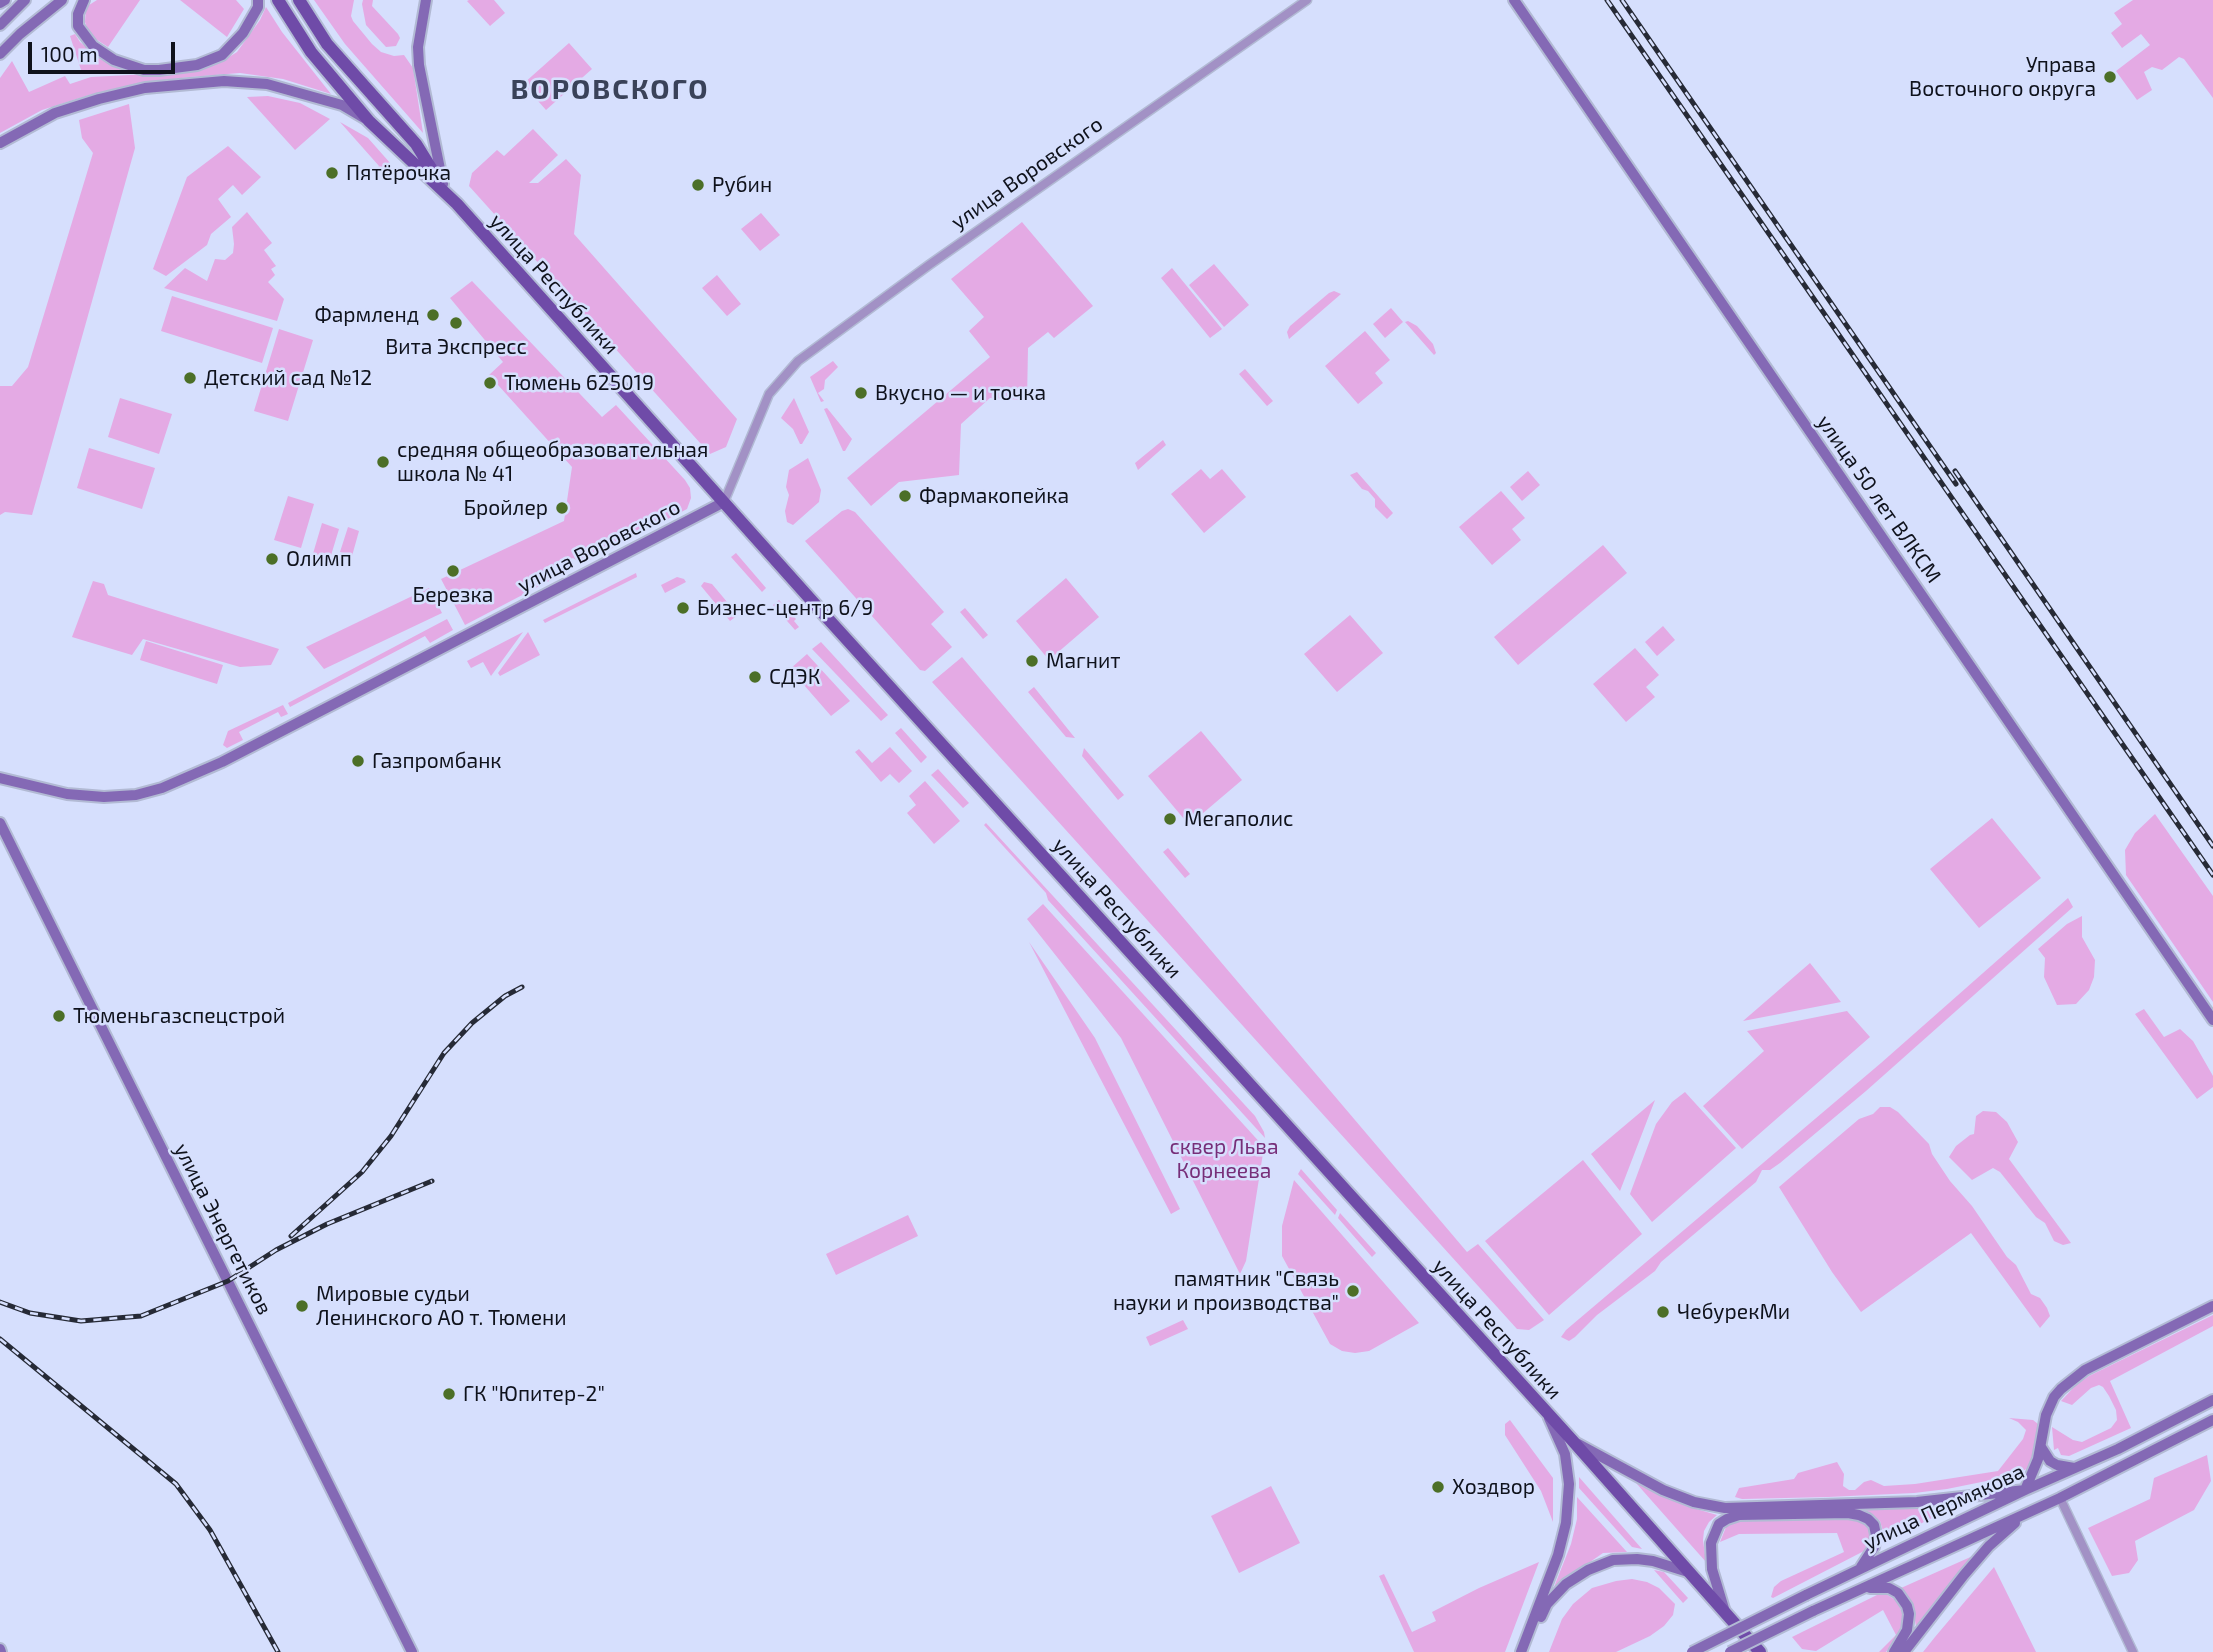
<!DOCTYPE html>
<meta charset="utf-8">
<style>
body{margin:0}
#map{position:relative;width:2213px;height:1652px;overflow:hidden;background:#d6dffd;font-family:"Exo 2",sans-serif}
canvas{display:block}
.scale{position:absolute;left:28px;top:42px;width:147px;height:32px;box-sizing:border-box;border:4px solid #0f121c;border-top:0;padding-left:9px;font-size:21px;line-height:24px;white-space:nowrap;color:#0f121c;-webkit-text-stroke:5px #d6dffd;paint-order:stroke}
</style>
<div id="map">
<canvas width="2213" height="1652"></canvas>
<div class="scale">100 m</div>
</div>
<script>
const ctx = document.querySelector('canvas').getContext('2d');
ctx.lineJoin = 'round';
function paint(path, color) { ctx.fillStyle = color; ctx.fill(path, 'evenodd'); }
const shape = rows => new Path2D(rows.map(r => 'M' + r).join(''));
function stroke(path, color, width, dash) { ctx.strokeStyle = color; ctx.lineWidth = width; ctx.lineCap = dash ? 'butt' : 'round'; ctx.setLineDash(dash || []); ctx.stroke(path); }
function write(font, color, halo, rows, align = 'center') {
  ctx.font = font + ' "Exo 2",sans-serif'; ctx.lineWidth = 5; ctx.setLineDash([]); ctx.textBaseline = 'middle'; ctx.strokeStyle = halo; ctx.fillStyle = color; for (const [text, x, y, turn = 0] of rows) {
    ctx.save(); ctx.translate(x, y); ctx.rotate((+turn || 0) * Math.PI / 180); ctx.textAlign = isNaN(turn) ? turn : align; if (halo) ctx.strokeText(text, 0, 0); ctx.fillText(text, 0, 0); ctx.restore();
  }
}
paint(shape([
 [97,0,140,0,108,47,94,38,88,31,85,22,86,7],
 [180,0,236,0,244,9,227,37],
 [314,0,354,0,351,16,353,21,372,44,381,52,394,56,404,55,413,68,423,133,345,44],
 [363,0,373,0,372,6,398,34,400,38,396,46,386,47,366,25,362,4],
 [469,0,494,0,505,13,490,26,467,1],
 [2133,0,2213,0,2213,98,2184,59,2179,57,2162,70,2152,67,2144,72,2152,90,2137,100,2116,71,2150,45,2141,34,2122,48,2111,33,2122,24,2114,13],
 [266,7,282,32,331,94,283,79,240,73,190,77,140,83,89,95,42,110,0,133,0,78,12,61,29,92,65,76,70,84,91,77,169,73,196,69,221,62,237,52,260,20],
 [75,34,80,42,100,59,122,70,82,73,70,36],
 [569,43,592,69,546,110,523,84],
 [268,96,300,103,330,119,295,150,247,97],
 [129,104,135,148,32,515,5,512,0,515,0,386,12,386,28,367,93,153,82,138,79,120],
 [340,122,368,138,391,164,381,173,373,172,379,166],
 [533,129,558,155,529,183,538,183,566,159,581,175,574,234,737,419,726,447,710,454,469,186,472,173,497,150,504,156],
 [228,146,261,177,242,195,233,185,218,199,231,217,211,234,207,245,166,276,153,269,187,177],
 [247,212,272,243,264,250,276,266,271,269,275,275,268,282,284,299,277,321,164,288,185,268,207,281,215,259,225,260,233,253,234,244,232,227],
 [761,213,780,235,760,251,741,229],
 [1022,222,1093,306,1054,338,1048,332,1028,348,1027,400,990,398,961,424,959,475,899,482,871,506,847,478,990,357,969,331,984,317,951,279],
 [1214,264,1249,305,1224,327,1189,285],
 [1172,268,1222,329,1210,338,1161,278],
 [717,275,741,304,727,316,702,288],
 [472,281,602,417,616,405,685,480,690,488,691,498,687,509,582,564,573,558,555,567,551,580,465,625,441,579,564,521,572,467,489,375,503,362,450,298],
 [1334,291,1341,294,1289,339,1287,332,1290,326,1329,293],
 [172,296,273,328,262,363,161,331],
 [1391,308,1403,322,1385,338,1373,324],
 [1408,321,1417,326,1433,344,1436,353,1434,355,1405,322],
 [279,329,313,340,288,421,254,411],
 [1365,331,1390,360,1375,373,1383,383,1358,404,1325,366],
 [833,361,838,367,825,380,824,389,818,393,824,401,821,402,810,377],
 [1245,369,1273,401,1267,406,1239,374],
 [120,398,172,414,159,454,108,437],
 [794,398,809,432,802,444,800,444,793,429,781,418],
 [827,408,852,439,845,451,843,451,824,409],
 [1163,440,1166,445,1138,470,1135,463],
 [89,448,155,468,142,509,77,488],
 [808,458,821,490,819,502,793,525,787,522,785,511,789,495,786,487,789,470],
 [1201,469,1210,479,1222,469,1246,497,1204,533,1171,494],
 [1528,471,1540,485,1522,501,1510,487],
 [1357,472,1393,513,1387,519,1375,507,1375,499,1368,491,1362,489,1350,475],
 [1501,491,1525,518,1512,529,1521,540,1492,565,1459,527],
 [288,496,314,504,301,548,274,540],
 [848,509,855,512,944,612,931,624,952,647,925,671,920,670,805,541,842,511],
 [322,523,339,529,329,562,312,557],
 [348,527,359,531,352,556,340,552],
 [1603,545,1627,573,1518,665,1494,637],
 [736,553,766,588,762,592,731,557],
 [636,573,637,577,545,623,543,620],
 [677,577,684,579,686,582,665,593,661,585],
 [1066,578,1099,617,1049,660,1016,621],
 [93,581,104,584,108,595,279,649,271,665,240,667,143,639,132,655,72,637],
 [704,582,712,584,738,615,730,621,701,586],
 [429,588,442,613,324,669,306,647],
 [779,600,796,619,794,621,799,627,795,630,773,605],
 [965,608,988,635,983,639,960,612],
 [1350,615,1383,653,1337,692,1304,654],
 [447,619,453,630,430,643,425,636,290,707,288,703],
 [1663,626,1675,640,1657,656,1645,642],
 [523,632,491,676,483,662,471,668,467,661],
 [528,632,540,655,500,676,498,673],
 [146,641,223,665,217,684,140,660],
 [821,642,888,715,881,721,812,649],
 [1635,648,1659,675,1646,687,1655,697,1626,722,1593,684],
 [807,654,850,701,831,716,790,669],
 [962,657,1467,1252,1478,1244,1544,1320,1529,1330,1517,1329,932,682],
 [1034,687,1075,738,1066,737,1028,692],
 [283,705,288,714,281,717,278,712,239,732,243,740,227,748,223,745,228,731],
 [901,728,927,757,921,763,895,733],
 [1201,731,1242,780,1189,825,1148,776],
 [890,747,912,771,899,783,890,774,881,782,855,752,859,749,872,763],
 [1084,748,1124,795,1118,800,1082,756],
 [938,769,969,803,963,808,931,775],
 [925,781,960,821,934,844,907,813,916,805,909,796],
 [2155,814,2213,896,2213,1002,2126,875,2125,850,2135,833],
 [1992,818,2041,878,1979,928,1930,869],
 [986,823,1255,1116,1264,1132,1265,1138,1048,900,1046,893,984,825],
 [1168,848,1190,874,1185,878,1163,852],
 [2068,898,2073,907,1866,1091,1780,1163,1770,1170,1762,1170,1756,1182,1661,1262,1655,1271,1597,1315,1575,1337,1569,1341,1561,1337,1566,1330,1881,1063],
 [1043,904,1264,1147,1246,1261,1240,1274,1121,1038,1027,919],
 [2082,916,2082,937,2095,960,2094,977,2089,990,2076,1004,2057,1005,2044,977,2045,958,2038,949,2067,924],
 [1029,942,1095,1038,1180,1209,1171,1214],
 [1810,963,1841,1002,1743,1021],
 [2144,1009,2164,1037,2180,1029,2193,1041,2213,1076,2213,1087,2197,1099,2135,1014],
 [1847,1011,1870,1037,1742,1149,1703,1106,1764,1051,1747,1031],
 [1685,1092,1736,1148,1652,1222,1630,1194,1656,1124,1672,1102],
 [1655,1100,1620,1191,1591,1154],
 [1880,1107,1890,1107,1898,1112,1929,1144,1932,1154,1950,1181,1972,1206,2007,1257,2016,1265,2031,1294,2040,1298,2047,1308,2050,1316,2040,1328,1971,1233,1861,1312,1832,1272,1779,1187,1859,1119,1873,1114],
 [1983,1111,1996,1112,2007,1122,2018,1142,2009,1159,2071,1243,2063,1245,2054,1241,2045,1223,2036,1217,2000,1172,1993,1168,1972,1180,1949,1157,1956,1146,1970,1135,1974,1134,1976,1116],
 [1583,1160,1642,1234,1549,1315,1485,1241],
 [1301,1169,1337,1210,1335,1215,1298,1174],
 [1294,1180,1419,1323,1369,1351,1355,1353,1342,1351,1330,1344,1282,1256,1282,1226],
 [1340,1213,1376,1253,1372,1257,1338,1218],
 [908,1215,918,1236,836,1275,826,1254],
 [2213,1315,2213,1326,2110,1381,2131,1428,2069,1456,2061,1455,2058,1448,2054,1450,2052,1427,2073,1440,2082,1442,2111,1428,2117,1420,2116,1410,2109,1396,2103,1387,2099,1385,2091,1388,2072,1405,2061,1401,2076,1385,2089,1376],
 [1183,1320,1188,1329,1150,1346,1146,1337],
 [2009,1418,2033,1420,2038,1424,2036,1447,2028,1468,2016,1475,1947,1489,1914,1493,1828,1497,1742,1499,1735,1497,1739,1488,1794,1479,1798,1473,1837,1462,1844,1474,1843,1486,1849,1490,1855,1490,1864,1482,1871,1480,1884,1486,1915,1484,1998,1471,2023,1439,2026,1430,2018,1422],
 [1510,1420,1553,1478,1553,1522,1541,1491,1505,1435,1505,1424],
 [2207,1455,2211,1481,2194,1510,2135,1541,2138,1560,2129,1573,2112,1576,2088,1528,2150,1499,2154,1478],
 [1579,1477,1642,1549,1632,1547,1579,1488],
 [1636,1483,1686,1506,1717,1515,1709,1522,1704,1531,1703,1540,1706,1562],
 [1271,1486,1300,1543,1239,1573,1211,1516],
 [1577,1497,1627,1552,1603,1553,1554,1587,1571,1544,1577,1519],
 [1944,1505,1948,1508,1946,1511,1882,1543,1883,1531,1880,1521,1866,1510],
 [1850,1518,1864,1521,1868,1526,1870,1537,1864,1551,1773,1598,1771,1597,1774,1587,1781,1581,1844,1552,1837,1533,1739,1534,1720,1542,1726,1527,1737,1520],
 [1975,1555,1960,1572,1916,1626,1912,1605,1901,1588],
 [1539,1562,1505,1652,1414,1652,1379,1576,1384,1574,1412,1632,1436,1621,1432,1612,1479,1588],
 [1994,1567,2036,1652,1923,1652,1935,1637],
 [1654,1570,1664,1572,1688,1598,1683,1603],
 [1632,1579,1647,1582,1659,1588,1675,1604,1673,1615,1664,1626,1650,1636,1616,1652,1549,1652,1562,1619,1573,1604,1592,1588,1616,1581],
 [1883,1592,1897,1601,1904,1617,1900,1631,1886,1652,1879,1652,1896,1635,1883,1610,1816,1651,1802,1649,1792,1637]
]), '#e4aae4');
const street = shape([
 [724,502,769,394,798,361,929,265,1307,0],
 [2060,1498,2133,1652]
]);
const secondary = shape([
 [84,0,78,14,78,26,93,46,114,60,144,70,159,70,197,65,222,55,243,33,258,7,258,0],
 [426,0,418,47,419,65,443,184],
 [1514,0,2213,1020],
 [0,3,5,0],
 [0,25,25,0],
 [0,54,20,34,62,0],
 [0,143,55,113,99,99,145,88,224,81,267,84,342,105,364,118],
 [0,778,67,794,104,797,136,795,162,788,222,762,724,502],
 [0,823,412,1652],
 [1578,1444,1663,1490,1694,1502,1725,1508,1917,1502,2025,1490],
 [2041,1447,2050,1461,2057,1465,2074,1468],
 [2025,1490,2038,1459,2046,1415,2054,1397,2061,1389,2085,1370,2213,1306],
 [1870,1588,1889,1588,1898,1593,1907,1606,1909,1614,1907,1630,1894,1652],
 [1806,1595,2025,1490,2118,1449,2213,1400],
 [1813,1611,2060,1498,2213,1420],
 [1725,1612,1712,1569,1711,1543,1719,1524,1727,1519,1739,1515,1848,1513,1859,1515,1868,1519,1874,1525,1876,1535,1874,1547,1861,1567],
 [1541,1617,1547,1604,1566,1584,1588,1570,1613,1560,1637,1559,1653,1561,1688,1572],
 [0,1649,1,1652],
 [1521,1652,1558,1555,1566,1523,1569,1484,1565,1454,1549,1418],
 [1904,1652,1964,1575,1989,1546,2015,1523]
]);
const primary = shape([
 [278,0,311,52,369,121,457,204,821,611,1572,1440,1760,1652],
 [299,0,327,44,416,144,439,181]
]);
stroke(street, '#b2bad4', 11);
stroke(secondary, '#b2bad4', 14);
stroke(primary, '#b2bad4', 16);
stroke(street, '#a291c5', 8);
stroke(secondary, '#8469b5', 10);
stroke(primary, '#6f4ba8', 12);
const rail = shape([
 [1607,0,2213,875],
 [1622,0,1956,484],
 [1955,471,2213,846],
 [291,1236,362,1172,391,1136,444,1053,472,1023,505,996,522,987],
 [0,1302,30,1313,81,1321,141,1316,228,1281,276,1250,327,1224,432,1181],
 [0,1339,176,1484,210,1530,278,1652]
]);
stroke(rail, '#262a36', 5);
stroke(rail, '#d6dffd', 2.5, [8]);
const secondaryBridge = shape([
 [1692,1652,1806,1595],
 [1730,1652,1813,1611]
]);
stroke(secondaryBridge, '#b2bad4', 14, []);
stroke(secondaryBridge, '#8469b5', 10);
for (const [x, y, r, color] of [
 [2110,77,7,"#4c6f27"],
 [332,173,7,"#4c6f27"],
 [698,185,7,"#4c6f27"],
 [433,315,7,"#4c6f27"],
 [456,323,7,"#4c6f27"],
 [190,378,7,"#4c6f27"],
 [490,383,7,"#4c6f27"],
 [861,393,7,"#4c6f27"],
 [383,462,7,"#4c6f27"],
 [905,496,7,"#4c6f27"],
 [562,508,7,"#4c6f27"],
 [272,559,7,"#4c6f27"],
 [453,571,7,"#4c6f27"],
 [683,608,7,"#4c6f27"],
 [1032,661,7,"#4c6f27"],
 [755,677,7,"#4c6f27"],
 [358,761,7,"#4c6f27"],
 [1170,819,7,"#4c6f27"],
 [59,1016,7,"#4c6f27"],
 [1353,1291,7,"#4c6f27"],
 [302,1306,7,"#4c6f27"],
 [1663,1312,7,"#4c6f27"],
 [449,1394,7,"#4c6f27"],
 [1438,1487,7,"#4c6f27"]
]) { const dot = new Path2D(); dot.arc(x, y, r, 0, 2 * Math.PI); ctx.fillStyle = color; ctx.fill(dot); stroke(dot, '#d6dffd', 2.5); }
write('21px', '#0f121c', '#d6dffd', [
 ["Управа",2096,65,"right"],
 ["Восточного округа",2096,89,"right"],
 ["Пятёрочка",346,173],
 ["Рубин",712,185],
 ["Фармленд",419,315,"right"],
 ["Вита Экспресс",456,347,"center"],
 ["Детский сад №12",204,378],
 ["Тюмень 625019",504,383],
 ["Вкусно — и точка",875,393],
 ["средняя общеобразовательная",397,450],
 ["школа № 41",397,474],
 ["Фармакопейка",919,496],
 ["Бройлер",548,508,"right"],
 ["Олимп",286,559],
 ["Березка",453,595,"center"],
 ["Бизнес-центр 6/9",697,608],
 ["Магнит",1046,661],
 ["СДЭК",769,677],
 ["Газпромбанк",372,761],
 ["Мегаполис",1184,819],
 ["Тюменьгазспецстрой",73,1016],
 ["памятник \"Связь",1339,1279,"right"],
 ["науки и производства\"",1339,1303,"right"],
 ["Мировые судьи",316,1294],
 ["Ленинского АО т. Тюмени",316,1318],
 ["ЧебурекМи",1677,1312],
 ["ГК \"Юпитер-2\"",463,1394],
 ["Хоздвор",1452,1487]
], 'left');
write('21px', '#0f121c', '#d6dffd', [
 ["улица Воровского",1027,173,-35],
 ["улица Республики",554,284,48],
 ["улица 50 лет ВЛКСМ",1879,499,55],
 ["улица Воровского",599,546,-27],
 ["улица Республики",1117,908,48],
 ["улица Энергетиков",223,1229,63],
 ["улица Республики",1497,1329,48],
 ["улица Пермякова",1944,1507,-25]
]);
write('21px', '#772f79', '#d6dffd', [
 ["сквер Льва",1224,1147],
 ["Корнеева",1224,1171]
]);
ctx.letterSpacing = '2px';
write('bold 28px', '#3a4259', '#d6dffd', [
 ["ВОРОВСКОГО",610,90]
]);
ctx.letterSpacing = '0px';
</script>
